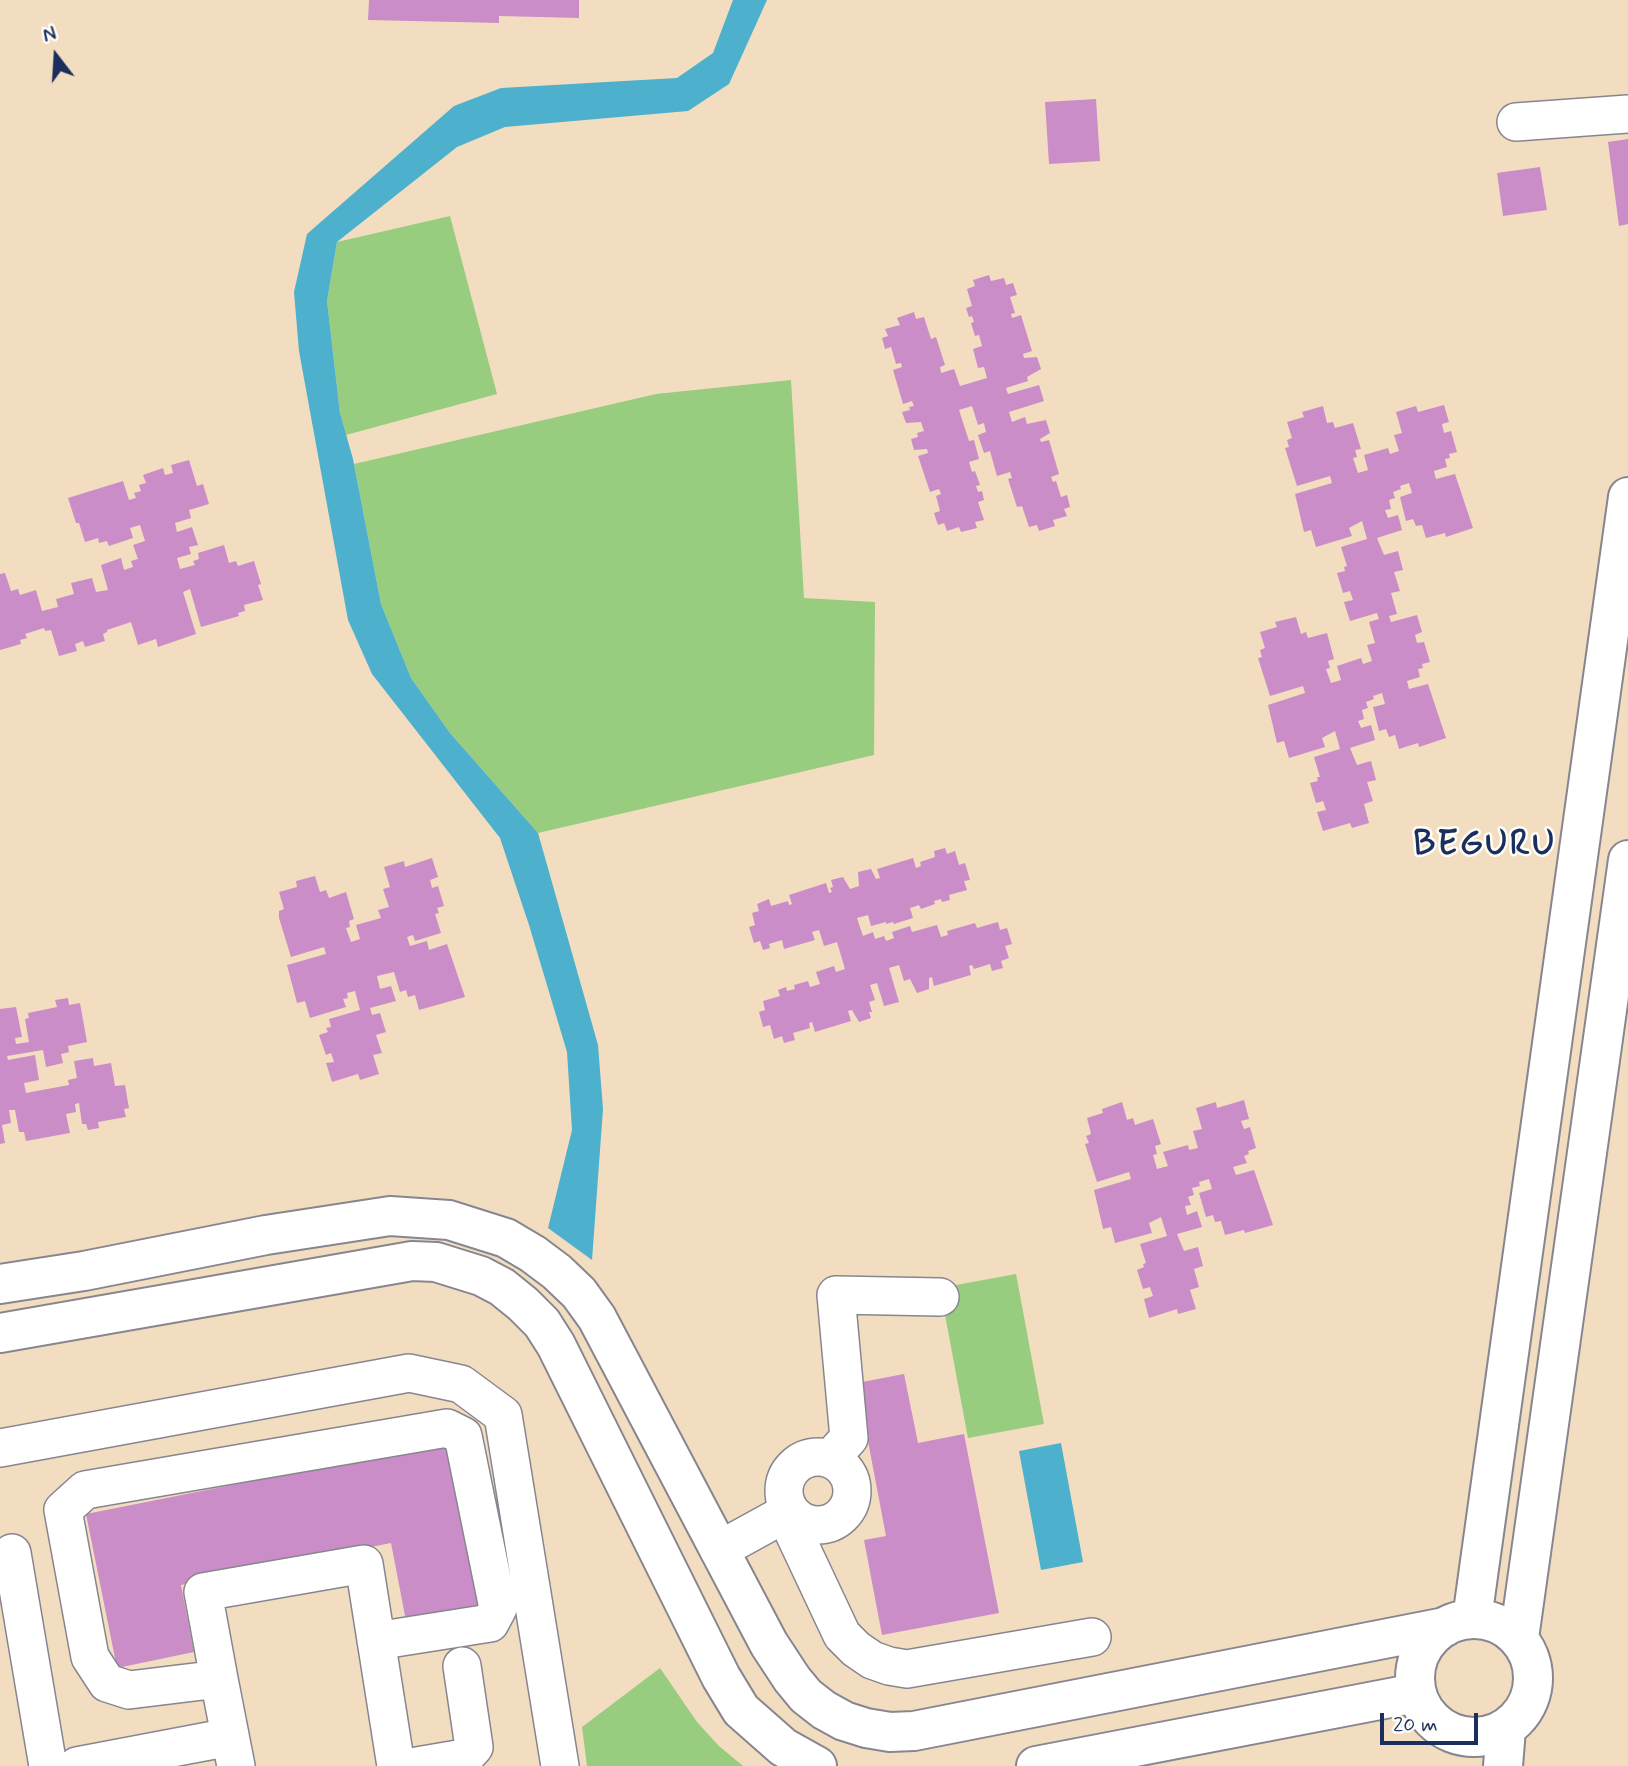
<!DOCTYPE html>
<style>
body{margin:0}
#map{position:relative;width:1628px;height:1766px;overflow:hidden;background:#f3ddc0;font-family:Mynerve,sans-serif}
canvas{display:block}
.north{position:absolute;left:21px;top:21px;width:70px;height:70px;-webkit-text-stroke:5px #fdfcf7;paint-order:stroke;rotate:343deg;font-size:19px;font-weight:700;line-height:28px;text-align:center;color:#1b2f5e}
.north::after{content:'';display:block;margin:auto;width:24px;height:32px;background:#1b2f5e;clip-path:polygon(50% 0,100% 100%,50% 72%,0 100%)}
.scale{position:absolute;left:1380px;top:1713px;width:98px;height:32px;box-sizing:border-box;border:4px solid #1b2f5e;border-top:0;padding-left:9px;font-size:21px;line-height:24px;white-space:nowrap;color:#1b2f5e;-webkit-text-stroke:5px #fdfcf7;paint-order:stroke}
</style>
<div id="map">
<canvas width="1628" height="1766"></canvas>
<div class="north">N</div>
<div class="scale">20 m</div>
</div>
<script>
const ctx = document.querySelector('canvas').getContext('2d');
ctx.lineJoin = 'round';
function paint(path, color) { ctx.fillStyle = color; ctx.fill(path, 'evenodd'); }
const shape = rows => new Path2D(rows.map(r => 'M' + r).join(''));
function stroke(path, color, width, dash) { ctx.strokeStyle = color; ctx.lineWidth = width; ctx.lineCap = dash ? 'butt' : 'round'; ctx.setLineDash(dash || []); ctx.stroke(path); }
function write(font, color, halo, rows, align = 'center') {
  ctx.font = font + ' Mynerve,sans-serif'; ctx.lineWidth = 5; ctx.setLineDash([]); ctx.textBaseline = 'middle'; ctx.strokeStyle = halo; ctx.fillStyle = color; for (const [text, x, y, turn = 0] of rows) {
    ctx.save(); ctx.translate(x, y); ctx.rotate((+turn || 0) * Math.PI / 180); ctx.textAlign = isNaN(turn) ? turn : align; if (halo) ctx.strokeText(text, 0, 0); ctx.fillText(text, 0, 0); ctx.restore();
  }
}
paint(shape([
 [450,216,497,394,346,435,340,413,327,301,337,242],
 [791,380,804,598,875,602,874,755,538,833,450,733,411,678,381,604,354,464,656,394],
 [1016,1274,1044,1424,968,1438,940,1288],
 [660,1668,697,1722,719,1746,743,1766,587,1766,582,1727]
]), '#98cd7f');
paint(shape([
 [733,0,767,0,729,84,688,111,505,127,457,147,337,242,327,301,340,413,353,459,381,604,411,678,450,733,538,833,598,1045,603,1109,592,1260,548,1228,572,1130,567,1052,529,925,500,838,372,674,348,620,299,351,294,292,307,234,454,106,501,88,677,78,713,53],
 [1061,1443,1083,1562,1041,1570,1019,1451]
]), '#4db0cc');
paint(shape([
 [369,0,579,0,579,18,499,16,499,23,368,20],
 [1096,99,1100,161,1049,164,1045,102],
 [1628,139,1628,224,1619,226,1608,142],
 [1540,167,1547,210,1503,216,1497,173],
 [989,275,991,281,1004,278,1006,285,1013,283,1017,295,1010,297,1015,313,1011,314,1012,318,1021,315,1032,351,1023,354,1024,358,1037,357,1041,369,1027,377,1028,381,1006,388,1008,394,1039,385,1044,401,1009,412,1012,422,1025,417,1027,424,1046,420,1050,433,1040,439,1041,442,1049,440,1059,474,1051,477,1053,482,1056,481,1061,497,1067,495,1070,507,1064,509,1067,516,1053,520,1055,526,1039,531,1037,525,1029,527,1022,506,1017,507,1008,479,1012,478,1010,472,997,476,990,451,984,453,978,435,986,432,984,423,978,425,972,406,959,410,969,441,974,440,979,459,969,462,972,472,975,471,980,485,976,486,978,492,982,491,984,500,978,502,984,520,975,522,977,528,961,532,959,527,947,531,944,523,938,525,934,513,940,511,936,496,941,494,939,489,930,492,918,456,928,453,927,449,914,450,911,439,918,437,917,433,924,431,921,422,906,423,902,412,910,410,909,407,914,406,912,401,903,404,893,370,902,367,901,363,896,364,891,347,885,349,882,338,888,336,885,329,900,325,897,318,914,312,916,319,924,317,931,339,936,337,945,365,940,367,941,373,954,369,960,386,987,378,984,367,978,368,973,349,982,346,979,335,975,336,971,323,974,322,972,316,969,317,966,308,972,306,967,289,975,286,973,280],
 [1444,405,1449,422,1442,424,1444,433,1451,431,1457,452,1449,454,1450,458,1445,459,1447,467,1434,471,1436,479,1455,474,1473,528,1446,537,1445,533,1426,538,1422,525,1416,526,1413,519,1406,521,1400,497,1412,493,1409,483,1400,486,1401,489,1393,492,1395,498,1389,500,1391,509,1385,510,1388,518,1398,515,1402,530,1377,538,1384,555,1398,551,1403,570,1394,572,1400,591,1391,593,1397,614,1389,616,1391,622,1417,615,1422,632,1415,635,1417,643,1424,642,1430,662,1422,664,1423,668,1418,669,1420,677,1407,681,1409,689,1428,684,1446,738,1419,747,1418,743,1399,749,1395,735,1389,737,1386,729,1379,731,1373,707,1385,704,1382,693,1373,696,1374,699,1366,702,1368,708,1362,710,1364,719,1358,721,1361,728,1371,725,1375,740,1350,748,1357,765,1371,761,1376,780,1367,782,1373,801,1364,804,1369,823,1352,828,1350,823,1323,831,1317,812,1326,810,1323,801,1316,803,1310,783,1318,781,1317,777,1320,777,1314,757,1340,749,1335,731,1322,738,1325,747,1289,758,1284,741,1277,743,1268,705,1305,693,1303,686,1270,696,1258,658,1262,657,1260,650,1265,648,1260,632,1277,627,1275,622,1296,617,1301,634,1306,632,1308,638,1327,633,1334,659,1328,661,1330,668,1326,669,1331,683,1341,680,1337,666,1361,658,1363,664,1372,661,1367,645,1375,643,1369,622,1379,619,1377,613,1350,621,1344,602,1353,600,1350,591,1343,593,1337,573,1345,571,1344,567,1347,566,1341,547,1367,539,1362,521,1349,528,1352,536,1316,547,1311,530,1304,532,1295,494,1332,483,1330,476,1297,486,1285,448,1289,447,1287,440,1292,438,1287,422,1304,417,1302,412,1323,406,1327,423,1333,422,1335,428,1353,423,1361,449,1355,450,1357,457,1353,458,1358,473,1368,470,1364,455,1388,448,1390,454,1399,451,1394,435,1402,433,1396,412,1416,406,1418,412],
 [189,460,197,486,203,484,209,504,189,510,191,518,175,523,177,532,192,527,198,545,189,547,191,554,177,558,180,569,195,565,193,561,199,559,198,553,224,545,229,563,236,561,238,566,254,561,261,584,258,585,263,600,244,605,245,611,238,613,239,616,201,627,190,589,183,592,196,634,158,647,156,639,138,645,131,622,107,630,107,632,103,634,105,641,85,647,83,641,75,644,77,651,59,656,51,630,45,631,44,628,25,634,27,638,20,640,21,644,0,650,0,574,5,573,11,591,18,589,20,595,36,590,42,611,58,607,56,599,74,594,71,583,92,578,96,592,108,590,101,565,121,558,124,570,133,567,131,561,138,559,133,545,145,541,140,525,130,528,133,538,109,546,107,541,99,543,98,538,85,542,79,523,76,523,68,498,123,481,129,500,136,498,134,493,141,491,139,485,146,483,143,475,163,468,165,475,173,473,171,465],
 [945,848,947,854,955,851,959,865,965,863,970,880,964,881,967,890,949,895,950,900,942,902,941,899,934,901,935,904,921,909,919,905,910,908,913,918,894,924,893,922,886,924,886,922,871,926,868,915,857,918,863,936,873,932,875,939,884,936,886,941,894,938,892,932,910,926,912,932,937,925,941,937,948,935,947,931,975,923,977,928,998,922,1000,930,1007,928,1012,944,1005,946,1009,958,1001,961,1003,968,992,971,990,964,974,969,972,965,969,966,971,975,934,986,932,977,929,978,929,989,917,993,910,979,904,981,899,965,889,968,899,1002,884,1006,877,983,870,985,875,1000,869,1002,872,1012,869,1012,871,1018,859,1022,852,1010,848,1011,851,1021,815,1032,812,1022,809,1023,810,1028,793,1033,795,1040,784,1043,782,1036,774,1039,770,1025,763,1027,759,1012,765,1010,763,1001,780,996,778,990,786,987,787,991,795,989,794,985,808,981,810,987,820,984,816,972,834,966,836,972,845,969,837,942,824,946,819,930,812,932,815,940,784,949,782,940,769,944,770,948,763,950,760,941,754,943,749,927,755,925,752,913,759,911,757,904,769,899,771,906,788,901,789,905,792,904,789,895,826,883,829,893,832,892,830,888,833,887,831,880,843,877,850,889,859,886,858,872,871,869,876,879,880,878,877,869,913,858,916,868,921,866,920,862,935,857,934,851],
 [432,858,438,877,430,880,432,888,438,886,444,906,437,908,439,913,435,914,441,933,415,941,413,935,407,937,410,946,427,941,429,950,447,944,465,997,419,1010,415,995,408,997,406,990,400,992,394,972,377,976,380,989,391,986,396,1001,370,1008,372,1015,380,1013,386,1032,376,1035,382,1053,373,1055,379,1074,360,1080,358,1074,332,1082,326,1063,334,1062,331,1053,326,1055,319,1035,328,1032,326,1028,331,1027,329,1019,360,1010,355,991,347,993,348,998,343,999,346,1007,310,1018,305,1001,297,1003,287,965,326,954,324,947,291,957,279,918,279,911,284,909,279,892,297,887,296,881,315,876,320,892,326,890,329,898,346,892,354,919,349,921,350,927,346,928,351,942,360,939,356,925,381,918,378,910,389,907,383,889,390,887,384,867,404,861,405,867],
 [68,998,69,1005,80,1003,87,1042,68,1046,69,1052,61,1054,63,1063,46,1067,43,1050,7,1056,8,1060,35,1055,39,1080,24,1083,26,1093,69,1085,68,1080,77,1078,74,1061,93,1058,94,1066,111,1063,115,1086,125,1085,129,1108,124,1109,126,1117,98,1122,99,1128,88,1130,86,1124,82,1124,79,1103,75,1104,76,1112,66,1114,70,1133,26,1141,24,1132,19,1132,15,1110,9,1110,11,1123,2,1125,5,1143,0,1144,0,1009,16,1007,22,1037,15,1038,16,1044,29,1042,25,1019,29,1018,28,1013,57,1007,55,1000],
 [1244,1100,1249,1119,1241,1121,1244,1129,1250,1127,1256,1148,1248,1151,1249,1154,1244,1156,1247,1163,1233,1167,1236,1175,1254,1170,1273,1225,1245,1233,1244,1230,1225,1235,1221,1221,1215,1222,1213,1215,1206,1217,1199,1193,1212,1189,1209,1179,1199,1182,1200,1186,1192,1188,1194,1195,1188,1197,1191,1205,1185,1206,1187,1215,1197,1211,1202,1227,1177,1234,1184,1251,1198,1247,1203,1266,1194,1269,1199,1287,1190,1290,1196,1309,1178,1314,1177,1309,1149,1318,1144,1299,1153,1296,1150,1287,1143,1289,1137,1270,1144,1267,1143,1264,1146,1263,1140,1244,1167,1236,1161,1217,1149,1223,1152,1233,1115,1243,1111,1227,1103,1229,1094,1190,1131,1179,1129,1172,1097,1182,1085,1144,1089,1143,1086,1136,1091,1134,1087,1118,1103,1113,1102,1109,1122,1102,1127,1120,1133,1118,1135,1125,1153,1119,1161,1144,1155,1146,1157,1154,1153,1155,1157,1169,1168,1166,1163,1152,1188,1145,1189,1150,1198,1148,1193,1131,1202,1129,1196,1108,1216,1102,1217,1108],
 [904,1374,918,1443,964,1434,999,1613,882,1635,864,1540,886,1536,857,1383],
 [453,1441,486,1610,407,1626,391,1543,181,1585,194,1652,117,1668,86,1514]
]), '#ca8dc7');
const minor = shape([
 [1516,122,1628,114],
 [0,1448,409,1373,461,1384,503,1415,560,1766],
 '784 1491a34 34 0 1 1 68 0a34 34 0 1 1-68 0Z',
 [830,1459,849,1438,836,1295,940,1297],
 [719,1550,790,1511,794,1533,842,1635,856,1649,872,1660,889,1666,907,1669,1092,1637],
 [12,1553,48,1766],
 [376,1641,490,1623,498,1608,463,1436,447,1428,85,1490,63,1510,90,1657,107,1683,129,1690,219,1679,203,1592,364,1564,396,1766],
 [219,1679,236,1766],
 [77,1766,230,1737],
 [417,1766,464,1758,474,1747,462,1666]
]);
const major = shape([
 [0,1284,84,1271,266,1235,390,1216,449,1220,506,1238,533,1254,557,1272,579,1293,597,1318,769,1644,792,1679,806,1696,824,1710,844,1721,866,1728,890,1732,914,1731,1445,1627],
 [0,1333,412,1261,436,1262,481,1276,502,1287,523,1304,542,1323,556,1345,721,1677,741,1710,783,1747,817,1766],
 '1415 1678a59 59 0 1 1 118 0a59 59 0 1 1-118 0Z',
 [1472,1619,1628,497],
 [1519,1638,1628,860],
 [1036,1766,1416,1693],
 [1503,1766,1506,1729]
]);
stroke(minor, '#87868f', 40);
stroke(major, '#87868f', 42);
stroke(minor, '#fff', 37);
stroke(major, '#fff', 38);
ctx.letterSpacing = '2px';
write('bold 35px', '#1b2f5e', '#fdfcf7', [
 ["BEGURU",1485,847]
]);
ctx.letterSpacing = '0px';
</script>
